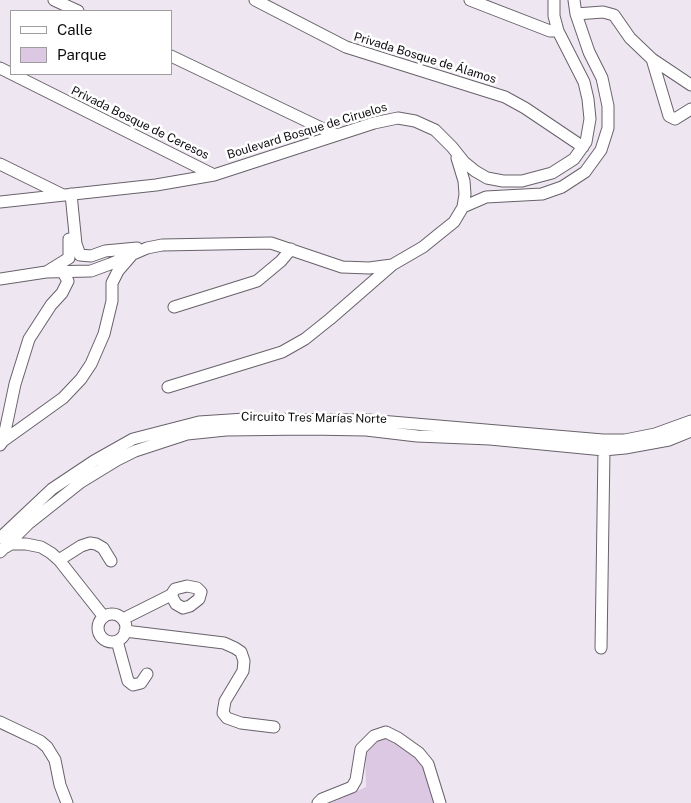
<!DOCTYPE html>
<meta charset="utf-8">
<style>
body{margin:0}
#map{position:relative;width:691px;height:803px;overflow:hidden;background:#eee6f0;font-family:"Public Sans",sans-serif}
canvas{display:block}
.legend{position:absolute;left:10px;top:10px;width:162px;height:65px;box-sizing:border-box;background:#fff;border:1px solid #9f9d9f;margin:0;padding:6px 9px;list-style:none;font-size:15px;color:#0e0b0f}
.legend li{display:flex;align-items:center;gap:10px;height:25px}
.legend b{width:25px;border:1px solid #9f9d9f}
</style>
<div id="map">
<canvas width="691" height="803"></canvas>
<ul class="legend">
<li><b style="height:6px;background:#fff"></b>Calle</li>
<li><b style="height:14px;background:#dcc8e3"></b>Parque</li>
</ul>
</div>
<script>
const ctx = document.querySelector('canvas').getContext('2d');
ctx.lineJoin = 'round';
function paint(path, color) { ctx.fillStyle = color; ctx.fill(path, 'evenodd'); }
const shape = rows => new Path2D(rows.map(r => 'M' + r).join(''));
function stroke(path, color, width, dash) { ctx.strokeStyle = color; ctx.lineWidth = width; ctx.lineCap = dash ? 'butt' : 'round'; ctx.setLineDash(dash || []); ctx.stroke(path); }
function write(font, color, halo, rows, align = 'center') {
  ctx.font = font + ' "Public Sans",sans-serif'; ctx.lineWidth = 5; ctx.setLineDash([]); ctx.textBaseline = 'middle'; ctx.strokeStyle = halo; ctx.fillStyle = color; for (const [text, x, y, turn = 0] of rows) {
    ctx.save(); ctx.translate(x, y); ctx.rotate((+turn || 0) * Math.PI / 180); ctx.textAlign = isNaN(turn) ? turn : align; if (halo) ctx.strokeText(text, 0, 0); ctx.fillText(text, 0, 0); ctx.restore();
  }
}
paint(shape([
 [390,731,432,762,441,803,331,803,366,787,365,749]
]), '#dcc8e3');
const minor = shape([
 [54,0,78,11],
 [255,0,346,47,505,97,525,108,583,147],
 [470,0,550,31,558,31],
 [576,14,603,12,614,15,630,38,652,59,691,85],
 [171,56,336,135],
 [652,59,669,116,675,119,691,109],
 [0,68,214,175],
 [0,164,63,195],
 [71,194,76,244,80,255,91,256,105,251,137,248],
 [0,202,156,185,214,175,374,123,398,118,415,121,435,130,452,147,464,162,475,171,487,178,503,181,522,181,552,173,574,159,586,142,590,119,588,99,584,82,558,31,554,16,554,0],
 [463,207,486,197,542,194,562,187,585,172,601,150,608,128,608,106,602,78,589,52,576,14,574,0],
 [48,271,69,258,69,239],
 [0,279,46,272,91,271,110,264,147,248,162,245,271,243,342,267,369,268,392,265,423,247,439,234,454,222,463,207,465,194,464,181,457,158],
 [174,307,257,281,281,261,291,249],
 [168,387,282,352,305,339,330,319,392,265],
 [3,441,15,384,29,339,51,305,62,293,68,281,62,271],
 [0,445,3,441,63,398,81,379,91,364,104,334,112,301,112,283,118,271,131,256],
 [0,538,52,489,94,461,133,439,199,422,245,419,368,420,603,440,625,440,655,434,691,421],
 [6,547,11,544,26,544,41,547,51,553,59,560,104,617],
 [0,552,28,524,81,482,117,460,135,451,187,434,226,430,308,429,366,430,417,436,490,439,604,450,625,448,669,440,691,431],
 [59,560,81,546,90,543,96,544,103,548,111,561],
 '98 628a14 14 0 1 1 28 0a14 14 0 1 1-28 0Z',
 [123,619,171,595,175,589,187,586,197,588,201,592,199,599,190,606,183,608,176,604,171,595],
 [125,631,224,643,235,648,241,652,244,661,243,671,225,701,223,713,227,718,241,723,274,727],
 [117,641,128,681,133,685,141,683,147,674],
 [601,648,604,450],
 [0,722,40,741,47,747,55,760,60,785,67,803],
 [318,803,322,799,352,787,356,780,361,749,374,736,386,732,398,738,419,753,428,764,440,803]
]);
stroke(minor, '#68626b', 13);
stroke(minor, '#fff', 11);
write('12px', '#0e0b0f', '#fff', [
 ["Privada Bosque de Álamos",425,58,17],
 ["Privada Bosque de Ceresos",140,123,26],
 ["Boulevard Bosque de Ciruelos",307,131,-17],
 ["Circuito Tres Marías Norte",314,418,1]
]);
</script>
